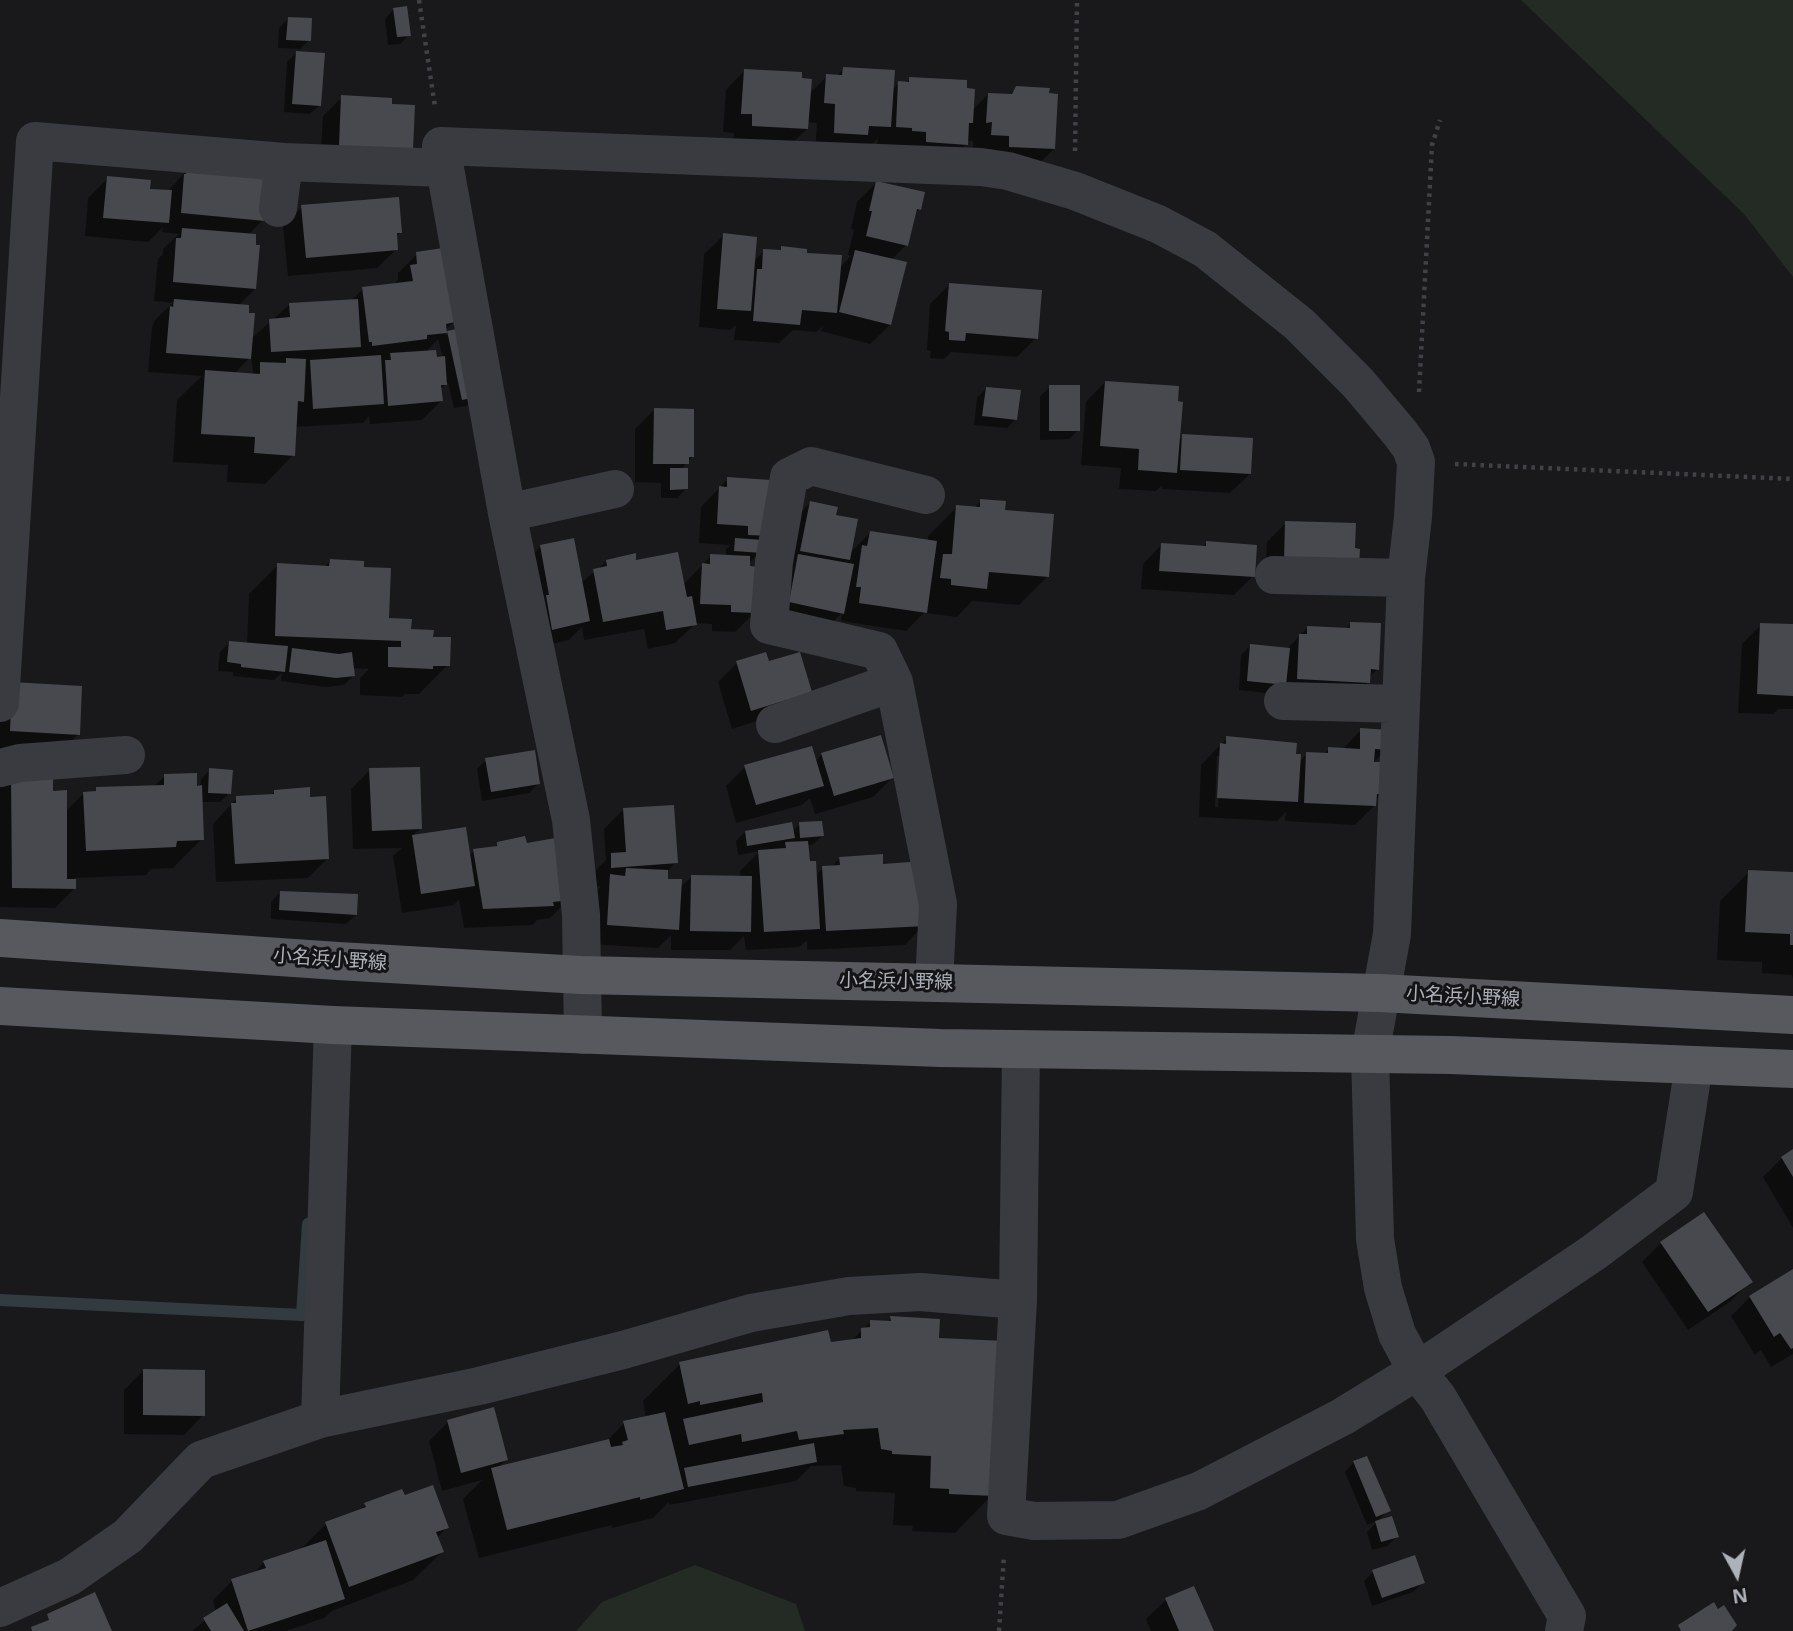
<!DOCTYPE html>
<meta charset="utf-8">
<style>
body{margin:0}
#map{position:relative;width:1793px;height:1631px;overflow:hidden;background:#19191b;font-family:"Noto Sans",sans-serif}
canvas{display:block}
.north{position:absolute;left:1702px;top:1540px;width:70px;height:70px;-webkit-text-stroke:5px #141416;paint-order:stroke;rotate:172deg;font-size:19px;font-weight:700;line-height:28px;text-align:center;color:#adb1ba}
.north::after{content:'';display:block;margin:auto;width:24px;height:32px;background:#adb1ba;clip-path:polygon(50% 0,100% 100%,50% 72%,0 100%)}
</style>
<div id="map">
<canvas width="1793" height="1631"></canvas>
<div class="north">N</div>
</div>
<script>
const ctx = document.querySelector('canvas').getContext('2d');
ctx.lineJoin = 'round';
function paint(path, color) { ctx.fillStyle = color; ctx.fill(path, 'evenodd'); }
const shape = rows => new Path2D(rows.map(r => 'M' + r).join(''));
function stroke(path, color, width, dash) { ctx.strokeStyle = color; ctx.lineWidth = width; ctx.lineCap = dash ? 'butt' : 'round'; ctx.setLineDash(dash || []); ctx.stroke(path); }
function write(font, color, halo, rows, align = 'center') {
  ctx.font = font + ' "Noto Sans","Noto Sans JP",sans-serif'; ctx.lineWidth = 6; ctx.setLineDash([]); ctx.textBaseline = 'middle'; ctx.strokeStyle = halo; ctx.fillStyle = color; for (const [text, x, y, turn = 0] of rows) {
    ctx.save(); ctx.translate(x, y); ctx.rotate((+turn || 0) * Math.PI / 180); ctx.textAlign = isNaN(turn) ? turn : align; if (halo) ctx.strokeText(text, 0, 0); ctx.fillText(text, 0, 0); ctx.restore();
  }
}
paint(shape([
 [1521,0,1793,0,1793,277,1744,214],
 [695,1565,796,1604,805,1631,576,1631,602,1602]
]), '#232b24');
paint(shape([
 [394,9,409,35,400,44,388,45,385,19],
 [288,19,309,40,300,49,278,48,279,28],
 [296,53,320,105,310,114,284,112,287,62],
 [844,69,892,90,899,83,905,84,910,79,972,111,988,94,1009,95,1016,88,1054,149,1034,168,973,153,973,141,967,141,967,144,947,163,877,146,878,138,870,146,815,152,817,123,807,122,807,129,787,148,733,145,734,133,723,132,726,90,745,70,800,80,809,94,827,76,836,76],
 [342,97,390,105,320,165,323,116],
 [188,169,263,220,248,235,255,289,238,306,251,339,289,305,351,301,363,289,393,285,398,280,398,273,417,254,454,322,445,330,446,335,448,333,475,397,466,406,454,408,448,382,440,390,441,401,422,420,370,424,369,416,363,423,295,427,293,455,265,484,227,482,228,465,173,462,177,400,202,376,148,372,152,327,155,320,173,303,154,301,158,259,163,254,163,249,179,234,162,232,163,227,148,242,85,236,88,198,108,178,149,190,168,191],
 [438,339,443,358,436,359,425,353],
 [251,356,253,372,250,375,234,374],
 [876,183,919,209,914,215,906,245,891,260,890,325,870,344,821,331,823,326,816,332,793,330,779,343,734,340,736,325,730,330,699,327,704,254,724,235,753,262,764,251,778,252,782,248,805,254,839,268,851,256,848,255,854,230,851,229,857,202],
 [302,207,400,232,396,237,397,249,377,268,288,276,283,226],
 [949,285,1036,338,1017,357,951,352,944,359,930,358,931,351,927,350,930,304],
 [1105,382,1178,441,1183,436,1250,474,1230,493,1162,489,1162,485,1156,491,1119,489,1121,468,1081,465,1086,402],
 [1050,387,1078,430,1069,439,1040,440,1040,396],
 [986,388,1016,419,1007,428,974,425,977,398],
 [654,410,692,457,681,469,686,489,677,498,661,498,661,483,635,482,635,429],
 [728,479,769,482,761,552,751,561,749,561,755,612,735,632,712,631,712,624,696,623,675,643,648,649,644,629,584,640,582,627,569,640,533,648,521,566,541,546,581,583,607,561,635,562,683,585,711,556,726,556,726,549,731,545,699,543,701,507],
 [981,501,1003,512,1048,576,1019,605,972,601,957,617,924,613,906,631,841,621,842,613,823,632,771,621,791,522,810,503,834,517,849,554,870,533,928,541,928,536,957,507,974,508],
 [1286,523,1354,525,1265,582,1267,542],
 [1207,543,1253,576,1234,595,1141,589,1143,564,1162,544,1202,547],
 [330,561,363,568,387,620,431,638,448,665,419,694,405,694,402,697,360,695,360,678,369,669,352,668,353,676,344,685,326,687,281,681,282,673,274,680,233,676,233,672,218,671,220,652,229,643,247,645,249,594,278,565,324,568],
 [1351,623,1378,669,1368,678,1368,682,1349,702,1239,690,1241,655,1250,646,1287,649,1308,627,1345,630],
 [1761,625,1793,626,1793,709,1778,709,1773,714,1738,713,1742,644],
 [737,663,768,663,791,710,732,729,718,682],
 [0,697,78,734,59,754,0,751],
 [1361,730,1387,749,1373,763,1382,793,1375,801,1375,805,1355,825,1285,821,1286,812,1277,821,1199,817,1201,765,1227,738,1294,755,1298,763,1307,754,1323,755,1329,749,1342,750],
 [1217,756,1221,756,1218,807,1215,807],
 [822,754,892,778,873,797,815,814,810,798,802,805,736,823,726,786,745,767,815,762],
 [486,760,538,784,529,793,482,801,477,769],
 [210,770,229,793,220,802,201,802,202,839,173,868,151,869,146,875,74,878,74,889,55,908,0,907,0,788,11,776,52,793,65,812,84,793,93,793,97,789,153,787,165,776,196,788,200,787,201,779],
 [370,770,420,829,411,837,465,829,469,856,474,851,494,848,498,843,526,845,569,899,550,918,537,920,533,925,464,928,459,899,454,905,402,913,393,856,402,848,353,849,351,789],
 [274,792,309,799,328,858,308,878,216,882,213,824,237,798,270,796],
 [623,810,676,862,666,873,666,880,680,888,691,877,740,878,740,871,760,851,738,855,736,841,745,832,792,832,800,824,822,836,812,845,807,845,808,863,815,876,823,868,830,868,840,858,882,866,924,925,905,945,807,950,807,940,799,947,746,950,744,936,730,950,671,950,671,935,658,948,588,944,591,896,601,886,593,887,592,874,606,860,604,829],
 [1749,872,1793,874,1793,979,1792,975,1762,973,1762,962,1717,960,1720,901],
 [280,893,356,915,346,924,271,919,271,902],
 [1793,1151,1793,1228,1763,1177,1782,1158],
 [1661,1243,1750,1281,1731,1301,1688,1330,1642,1262],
 [1793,1271,1793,1354,1771,1367,1761,1350,1755,1355,1731,1316,1750,1297],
 [891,1318,937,1340,992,1495,955,1533,912,1531,913,1526,893,1525,895,1493,856,1491,856,1488,844,1486,841,1465,811,1466,796,1481,669,1505,669,1502,653,1518,612,1528,612,1525,479,1558,463,1499,482,1480,442,1491,429,1441,448,1422,506,1460,496,1469,606,1442,624,1423,646,1418,643,1401,680,1364,851,1341,871,1322,887,1322],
 [143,1371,203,1415,184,1435,124,1434,124,1390],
 [1354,1462,1389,1510,1376,1522,1397,1537,1387,1546,1372,1550,1367,1532,1379,1520,1367,1525,1345,1472],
 [404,1498,447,1527,437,1538,442,1552,413,1580,332,1611,324,1618,286,1631,192,1631,216,1612,213,1600,232,1581,252,1575,263,1563,299,1551,326,1524,358,1512,365,1505],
 [1373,1572,1423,1582,1413,1592,1372,1606,1364,1581],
 [1193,1588,1212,1631,1151,1631,1146,1619,1166,1600]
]), '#0007');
stroke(shape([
 [0,1300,302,1315,308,1224]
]), '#323b40', 12);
paint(shape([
 [407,6,411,36,397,37,393,8],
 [288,17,312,18,311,41,286,40],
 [296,51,325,53,321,106,292,104],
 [843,67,895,70,891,127,869,126,868,135,834,133,835,104,824,103,826,74,842,75],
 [744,69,802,72,802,78,812,79,808,129,752,126,752,114,741,114],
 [909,77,967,80,967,88,975,89,973,123,969,123,968,145,926,142,926,132,912,131,912,128,896,127,898,81,909,82],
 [1016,86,1050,88,1049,93,1058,94,1055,149,1009,147,1009,136,991,135,992,122,986,123,988,93,1012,94],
 [341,95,392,98,392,104,415,105,413,150,339,146],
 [187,167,265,174,265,221,181,213,184,174,186,174],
 [107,176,151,180,150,189,172,190,169,223,103,218],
 [876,181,925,192,921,210,917,209,908,246,866,236,872,211,869,211],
 [399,197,402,233,397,233,398,250,306,258,301,205],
 [182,228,256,234,256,245,260,245,256,289,173,282,176,238,181,238],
 [723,233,757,237,751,311,717,309],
 [781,246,807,249,807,253,842,255,837,313,802,310,800,325,753,321,757,269,762,269,763,249,781,250],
 [443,248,455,322,446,324,447,333,427,335,427,339,372,346,372,342,369,342,362,287,413,281,410,265,417,264,416,252],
 [855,250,907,262,891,325,839,312],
 [949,283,1042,290,1038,339,966,333,965,341,949,340,949,332,945,331],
 [174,299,249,305,249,313,255,313,251,359,166,353,170,306,173,307],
 [358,299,361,347,271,352,269,319,290,317,289,303],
 [462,328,477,397,462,400,447,331],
 [436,350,437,357,445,356,447,385,441,385,443,401,388,406,385,360,391,360,390,353],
 [381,355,384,404,313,409,310,360],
 [286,358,306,359,304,402,298,401,295,456,254,453,255,437,201,434,205,370,260,374,260,362,286,363],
 [1105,381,1179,386,1178,401,1183,402,1177,473,1138,470,1139,449,1100,446],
 [1049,385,1080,385,1080,431,1049,431],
 [986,387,1021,390,1017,420,982,416],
 [654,408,694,409,694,457,689,457,689,464,653,464],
 [1182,434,1253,438,1251,474,1180,470],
 [670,468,688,468,688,489,670,490],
 [727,477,771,480,774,536,748,535,748,526,717,524,719,486,727,487],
 [980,499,1006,501,1005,510,1054,514,1049,577,989,572,987,589,951,585,951,579,940,578,943,554,952,554,956,505,980,507],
 [810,501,838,507,836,515,858,519,850,560,800,551],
 [1285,521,1356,523,1355,548,1360,549,1359,566,1284,563],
 [870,531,937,541,927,613,859,603,861,587,856,587,862,545,867,546],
 [574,538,590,621,552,630,546,595,549,595,540,545],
 [735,538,763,540,762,553,734,551],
 [1206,541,1257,545,1255,577,1159,571,1161,543,1206,546],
 [678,552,687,597,692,596,697,625,666,630,663,611,603,622,593,569,607,566,606,560,636,553,636,560],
 [710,554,750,556,750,566,759,567,756,613,731,612,731,605,700,604,702,563,710,564],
 [798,554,854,564,844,614,789,602],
 [330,559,364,561,364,567,391,568,389,618,412,619,411,629,434,630,433,637,451,637,450,666,433,666,433,669,388,667,388,647,401,647,401,641,275,636,277,563,329,566],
 [1350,622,1381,623,1379,670,1371,669,1370,683,1297,679,1299,634,1307,634,1307,626,1350,628],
 [1760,623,1793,624,1793,696,1757,694],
 [229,641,288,646,285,672,241,667,241,664,227,662],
 [1250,644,1290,648,1286,685,1247,681],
 [292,648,339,654,352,652,355,676,336,678,289,672],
 [766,652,769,661,800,652,812,692,751,711,736,661],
 [12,682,82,686,80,735,10,731],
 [1360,728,1390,730,1389,750,1375,749,1374,762,1385,762,1384,794,1377,794,1376,806,1304,803,1306,752,1328,753,1328,747,1360,749],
 [881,735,894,778,834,796,821,753],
 [1226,736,1297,743,1296,754,1301,754,1298,802,1217,798,1220,743,1226,744],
 [812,746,824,786,756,805,744,765],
 [535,750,540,784,491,792,485,758],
 [420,767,422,829,372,831,369,768],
 [209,768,233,770,231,794,208,793],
 [197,773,197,786,202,785,204,840,177,841,176,847,86,851,83,792,96,791,96,787,164,785,164,774],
 [11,775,53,775,53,791,67,790,67,879,76,879,76,889,12,888],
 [310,787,310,797,326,796,329,859,235,864,231,803,236,803,236,796,274,794,274,790],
 [674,805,678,863,611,868,611,853,626,852,623,808],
 [822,821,824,836,800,838,799,822],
 [792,822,795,838,747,846,745,831],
 [466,827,475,886,421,894,412,835],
 [525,836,527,843,561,837,571,900,553,902,554,906,483,909,473,849,497,846,497,842],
 [808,841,810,861,816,861,820,929,764,932,758,850,786,848,785,842],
 [883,854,883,864,923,861,926,926,826,931,822,866,840,865,839,857],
 [626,868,668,870,668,879,682,879,679,930,607,925,610,874,625,876],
 [1748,870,1793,872,1793,945,1790,945,1790,934,1745,932],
 [691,875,752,876,751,932,690,931],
 [280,891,358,894,357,915,279,910],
 [1793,1149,1793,1177,1781,1157],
 [1704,1212,1753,1282,1708,1312,1660,1242],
 [1793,1269,1793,1348,1791,1349,1780,1333,1774,1337,1749,1296],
 [890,1316,940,1319,939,1338,1005,1341,994,1496,949,1494,949,1489,930,1488,931,1456,892,1454,892,1451,881,1449,878,1428,843,1430,844,1434,799,1440,797,1431,742,1442,741,1434,689,1445,683,1419,763,1402,762,1393,700,1405,700,1401,688,1404,679,1362,828,1330,831,1342,861,1338,861,1328,870,1327,870,1320,891,1321],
 [143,1369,205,1370,205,1416,143,1415],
 [494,1407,508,1460,461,1473,447,1420],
 [665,1412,684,1489,640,1500,640,1497,507,1530,491,1468,609,1439,611,1447,623,1445,622,1442,628,1440,623,1421],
 [814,1443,817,1462,688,1487,684,1468],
 [1367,1456,1391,1511,1376,1517,1353,1461],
 [433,1485,449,1528,436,1532,444,1552,349,1587,325,1522,366,1507,364,1503,402,1489,405,1495],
 [1392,1516,1399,1537,1381,1542,1375,1521],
 [326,1540,345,1599,248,1631,231,1579,266,1568,263,1561],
 [1415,1555,1425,1583,1382,1598,1372,1570],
 [1194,1586,1214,1631,1179,1631,1165,1598],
 [95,1592,112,1631,32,1631,31,1627,49,1620,47,1614],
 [1714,1602,1718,1609,1724,1605,1737,1625,1732,1631,1681,1631,1678,1625],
 [227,1603,244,1631,211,1631,203,1618]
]), '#48494e');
stroke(shape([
 [419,0,435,107],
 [1075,151,1077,0],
 [1419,392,1432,145,1440,120],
 [1455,464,1793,479],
 [999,1631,1004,1555]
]), '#404247', 4.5, [3.5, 5]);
stroke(shape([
 [278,208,284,162],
 [926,495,811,466,789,477,774,562,769,625,879,651,894,682,938,904,934,983],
 [507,513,615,489],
 [1274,575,1406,578],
 [1283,701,1401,704],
 [0,703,35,141,284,162,445,168],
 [775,724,894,682],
 [0,768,20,763,126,755],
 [583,1035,581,915,571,820,507,513,441,146,981,167,1008,171,1075,191,1158,224,1205,249,1299,324,1358,383,1400,433,1411,448,1416,462,1413,517,1406,578,1392,934,1370,1054,1375,1239,1383,1288,1397,1334,1417,1371,1438,1398,1567,1616,1564,1631],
 [1021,1049,1018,1300,1006,1516,1034,1521,1118,1520,1199,1491,1342,1417,1417,1371,1593,1253,1674,1192,1694,1065],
 [320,1419,333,1025],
 [0,1608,69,1577,128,1536,201,1460,320,1419,479,1386,623,1350,751,1313,849,1296,920,1292,1018,1300]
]), '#3a3b40', 38);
stroke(shape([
 [0,938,338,961,581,975,1380,993,1793,1015],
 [0,1006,333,1025,940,1048,1451,1055,1793,1069]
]), '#57595e', 38);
write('19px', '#adb1ba', '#141416', [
 ["小名浜小野線",330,960,4],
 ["小名浜小野線",896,982,1],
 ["小名浜小野線",1463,997,3]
]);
</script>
